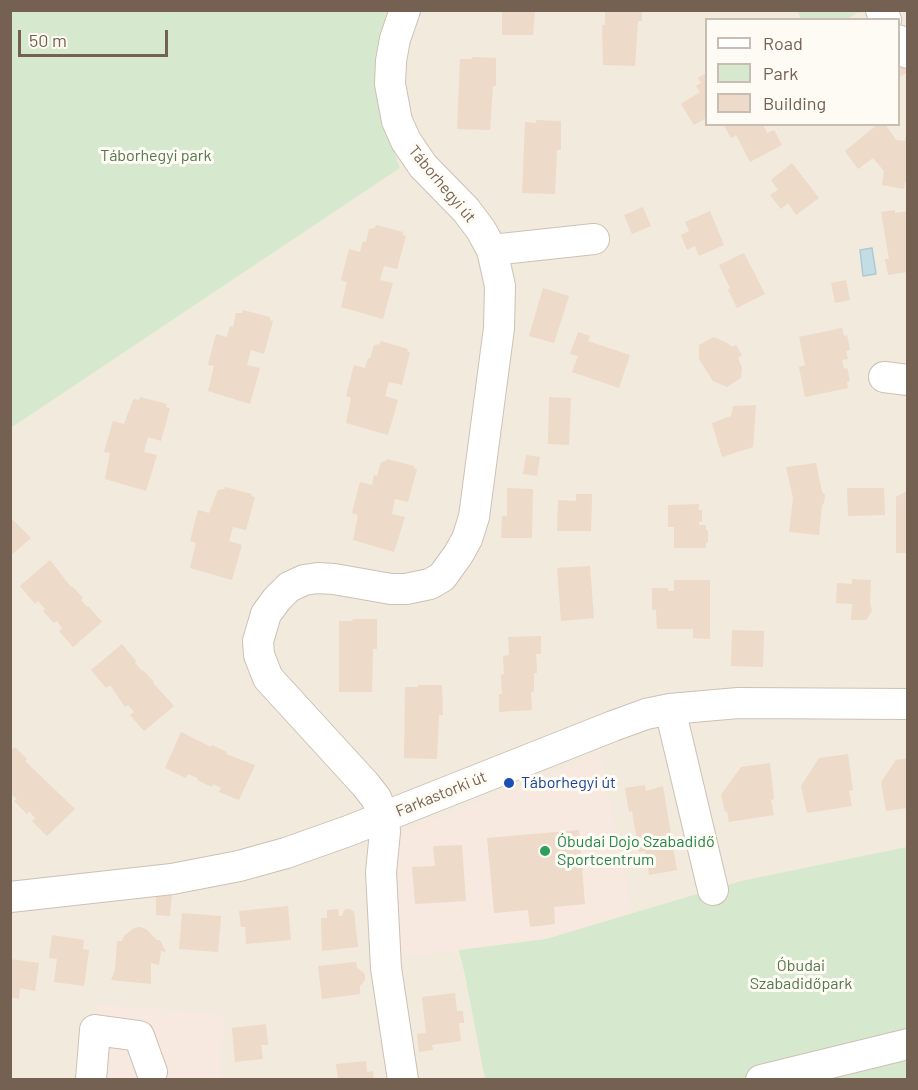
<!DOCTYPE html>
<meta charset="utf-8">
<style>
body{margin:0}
#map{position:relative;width:918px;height:1090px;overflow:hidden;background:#fbf7ee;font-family:Barlow,sans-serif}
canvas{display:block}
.frame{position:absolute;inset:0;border:12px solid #756152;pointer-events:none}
.legend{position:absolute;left:705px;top:18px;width:195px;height:108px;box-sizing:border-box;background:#fefbf4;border:2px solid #c7bdb3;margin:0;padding:8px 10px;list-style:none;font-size:18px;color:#756152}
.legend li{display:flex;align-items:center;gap:12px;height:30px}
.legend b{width:30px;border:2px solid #c7bdb3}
.scale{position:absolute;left:18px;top:30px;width:150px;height:27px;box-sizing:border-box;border:3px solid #756152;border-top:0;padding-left:8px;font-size:18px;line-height:21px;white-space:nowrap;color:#756152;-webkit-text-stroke:4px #fefbf4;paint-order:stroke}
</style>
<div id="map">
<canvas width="918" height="1090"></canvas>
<div class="frame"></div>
<ul class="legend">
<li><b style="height:8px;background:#fff"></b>Road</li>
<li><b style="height:16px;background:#d6e8cd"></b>Park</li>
<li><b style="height:16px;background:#eddac8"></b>Building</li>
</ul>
<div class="scale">50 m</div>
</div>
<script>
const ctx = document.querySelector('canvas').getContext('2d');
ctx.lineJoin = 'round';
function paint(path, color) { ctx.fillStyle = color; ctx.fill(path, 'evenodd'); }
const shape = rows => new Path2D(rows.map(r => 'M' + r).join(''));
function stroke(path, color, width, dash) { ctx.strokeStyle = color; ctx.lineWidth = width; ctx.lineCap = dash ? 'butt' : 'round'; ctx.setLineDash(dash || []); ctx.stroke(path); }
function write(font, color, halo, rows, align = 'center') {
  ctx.font = font + ' Barlow,sans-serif'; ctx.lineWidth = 6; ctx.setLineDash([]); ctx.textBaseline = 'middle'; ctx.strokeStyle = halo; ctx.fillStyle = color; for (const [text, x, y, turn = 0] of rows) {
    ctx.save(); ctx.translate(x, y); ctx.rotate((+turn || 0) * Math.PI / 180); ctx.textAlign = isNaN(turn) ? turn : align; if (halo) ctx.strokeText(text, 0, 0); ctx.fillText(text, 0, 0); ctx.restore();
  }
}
paint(shape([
 [390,11,907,11,907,1079,11,1080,11,428,400,168,379,108,381,38],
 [706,20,898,20,898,124,706,124]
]), '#f2eadd');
paint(shape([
 [600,748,633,913,546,939,402,958,394,851,406,830,581,761],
 [97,1004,225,1015,220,1079,90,1080]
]), '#f7e9e0');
paint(shape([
 [867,10,868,12,856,13,848,19,801,20,798,11],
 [11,11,390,11,381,38,379,108,400,168,11,428],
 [907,847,907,1079,485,1079,465,975,459,950,546,939,741,881]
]), '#d6e8cd');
const water = shape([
 [872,248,876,274,863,276,860,250,872,248]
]);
paint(water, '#c4dce3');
stroke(water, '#abcad4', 1.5);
paint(shape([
 [502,10,535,10,533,35,502,35],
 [605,10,642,10,642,21,638,21,635,66,603,65,602,25,605,25],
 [472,57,496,58,496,86,493,86,490,130,457,129,460,59,472,59],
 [903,64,907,73,898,77,898,67],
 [706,73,706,118,694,125,681,104,700,92,696,86,701,83,698,78],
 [536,120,561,121,561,150,557,150,555,194,522,193,525,122,536,123],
 [723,124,763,124,767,133,774,130,782,145,750,162,736,135,731,138],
 [878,124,885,124,896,140,905,141,905,137,908,137,908,183,905,182,904,189,882,185,884,171,873,158,858,169,845,151],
 [792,163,819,198,796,215,788,203,781,209,770,195,778,190,771,180],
 [643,207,651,226,632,234,624,215],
 [895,210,895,213,908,211,908,272,888,275,885,259,889,259,881,212],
 [710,211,724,245,699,256,695,246,687,250,681,235,689,231,685,222],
 [376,225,403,232,403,235,406,236,397,269,384,266,380,280,393,283,383,319,341,307,347,282,341,280,349,249,360,252,363,241,366,242,369,229,375,228],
 [744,253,765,294,737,308,728,290,730,288,719,265],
 [846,280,850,300,835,303,831,283],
 [543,288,569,296,554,343,529,336],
 [243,310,270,317,270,320,273,321,264,354,251,350,247,365,260,368,250,404,208,391,214,366,208,365,216,334,227,337,230,326,233,327,236,313,242,313],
 [842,328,844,336,847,335,850,350,846,351,848,359,842,360,844,369,847,368,850,381,847,382,848,388,805,397,799,367,805,365,799,337],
 [578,332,590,336,588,341,630,355,619,388,572,372,578,356,570,354],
 [714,337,727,343,732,347,736,345,742,355,738,358,742,368,741,378,727,387,713,381,699,359,699,345],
 [381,341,408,349,407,351,410,352,402,385,389,382,385,396,398,400,388,435,346,423,351,398,346,396,354,365,365,368,368,358,370,358,374,345,380,344],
 [140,397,167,404,166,407,170,408,161,441,148,437,144,452,157,455,146,491,105,479,110,453,104,452,113,421,124,424,133,400,135,399,139,400],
 [549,397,571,398,569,445,548,444],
 [756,405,753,447,722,457,712,423,731,416,733,406],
 [526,455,540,457,537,476,523,474],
 [387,459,414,466,414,468,417,469,408,502,395,499,392,514,405,517,394,552,353,540,358,515,352,513,360,482,372,485,374,475,377,476,381,462,386,461],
 [816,463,822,492,825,495,824,503,822,505,819,535,789,532,793,498,786,467],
 [225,487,252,494,251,496,255,497,246,530,233,527,229,541,242,545,232,580,190,568,196,543,190,541,198,510,209,513,218,490,224,489],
 [507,488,533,489,532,538,501,538,502,516,507,516],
 [847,488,884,488,885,515,848,516],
 [908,490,908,553,896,553,896,497],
 [576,494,592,494,591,531,557,531,558,500,576,501],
 [699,504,699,510,702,510,702,522,699,522,699,525,706,525,706,530,708,530,708,543,706,543,706,548,674,548,674,527,668,527,668,505],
 [10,517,31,538,10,556],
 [50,560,71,587,72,586,83,598,81,600,87,607,88,606,102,622,73,647,59,631,62,628,57,621,54,623,43,611,45,609,38,601,35,604,20,586],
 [590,566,594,618,561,621,557,568],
 [852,579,871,580,870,603,872,611,866,620,851,620,852,604,836,603,837,583,852,584],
 [674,580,710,580,710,639,693,638,693,629,657,629,656,610,652,610,652,588,668,588,668,591,674,591],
 [353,619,377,619,377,649,373,649,372,692,339,692,339,621,352,621],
 [732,630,764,631,763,667,731,666],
 [541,636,541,654,536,654,537,673,534,673,534,692,531,692,532,710,499,712,499,694,502,694,501,675,504,674,503,656,509,655,508,637],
 [122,644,136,661,135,663,142,671,143,670,154,682,153,683,174,706,144,731,130,715,134,712,128,705,125,707,110,685,106,688,91,670],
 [418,685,442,685,443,715,439,715,437,759,404,758,405,687,418,687],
 [181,732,211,747,212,745,227,752,226,754,255,765,239,800,219,792,221,788,213,784,212,787,197,780,198,778,188,774,186,778,165,768],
 [10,746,13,749,15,747,27,759,25,761,75,809,47,836,32,821,35,818,29,811,27,814,14,801,17,799,10,793],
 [848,754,853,790,849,791,852,806,807,813,801,786,819,758],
 [908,758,908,808,886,811,881,782,896,760],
 [770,763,774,799,771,800,774,815,729,822,727,811,725,812,721,795,741,767],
 [645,785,646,791,663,786,677,870,649,875,645,851,639,852,632,811,629,812,625,788],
 [579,830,585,904,554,907,555,924,530,927,528,910,494,913,487,838],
 [462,845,466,901,415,904,412,867,435,866,433,846],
 [172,894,170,916,156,915,156,896],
 [288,906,291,940,246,944,245,927,241,927,239,911],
 [338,909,339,916,342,916,345,909,350,909,354,912,358,947,322,951,321,918,327,918,327,910],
 [182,913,221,916,218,952,179,949],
 [140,927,146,929,157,940,160,940,166,952,161,951,159,965,151,963,151,984,111,980,115,970,117,941,122,941,124,936,134,928],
 [52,935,84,940,83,949,89,950,84,986,54,982,57,959,49,958],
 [10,959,39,963,35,991,20,988,19,999,10,997],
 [356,962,357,968,363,972,365,975,365,980,360,986,360,994,322,999,318,966],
 [455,993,457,1011,463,1011,464,1023,459,1023,461,1041,432,1045,433,1050,419,1052,417,1034,426,1033,422,997],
 [266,1024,268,1045,261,1045,263,1059,235,1062,232,1028],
 [366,1061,367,1072,373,1071,374,1080,338,1079,336,1064]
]), '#eddac8');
const minor = shape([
 [881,10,886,20],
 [898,40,908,53],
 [492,250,594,239],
 [884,377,908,380],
 [670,709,713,890],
 [10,897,172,879,239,866,286,853,348,831,613,726,646,714,670,709,738,703,908,704],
 [91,1080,95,1030,139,1036,152,1072],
 [403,1080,386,968,381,872,385,832,384,816,376,798,365,784,268,678,259,655,258,641,266,614,277,599,289,587,304,580,318,578,334,579,391,589,406,589,430,584,442,577,458,555,467,539,474,517,499,328,500,286,492,250,481,230,466,210,423,166,406,141,397,121,390,84,391,61,395,39,405,10],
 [761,1080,908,1044]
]);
stroke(minor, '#cdc0b4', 32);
stroke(minor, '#fff', 30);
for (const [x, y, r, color] of [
 [509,783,6,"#1a4fb4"],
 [545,851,6,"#2e9e5b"]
]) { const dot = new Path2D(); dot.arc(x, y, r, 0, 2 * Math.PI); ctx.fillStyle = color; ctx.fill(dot); stroke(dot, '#fefbf4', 2); }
write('16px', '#55784c', '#fefbf4', [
 ["Táborhegyi park",156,156],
 ["Óbudai",801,966],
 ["Szabadidőpark",801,984]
]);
write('16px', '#756152', '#fefbf4', [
 ["Táborhegyi út",442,184,50],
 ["Farkastorki út",441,794,-22]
]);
write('16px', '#164399', '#fefbf4', [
 ["Táborhegyi út",521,783]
], 'left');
write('16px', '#27864d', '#fefbf4', [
 ["Óbudai Dojo Szabadidő",557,842],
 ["Sportcentrum",557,860]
], 'left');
</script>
